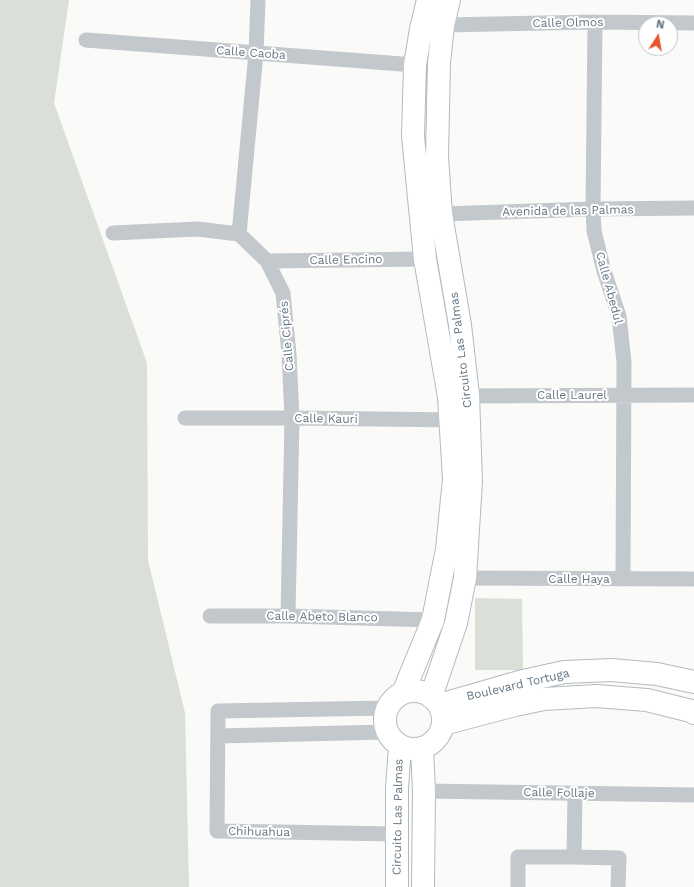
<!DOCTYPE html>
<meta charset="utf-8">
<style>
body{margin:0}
#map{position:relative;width:694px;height:887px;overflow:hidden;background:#fafaf8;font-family:"Work Sans",sans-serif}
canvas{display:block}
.north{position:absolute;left:638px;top:16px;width:40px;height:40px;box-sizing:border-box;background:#fff;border:1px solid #c1c8cd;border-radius:50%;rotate:11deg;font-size:11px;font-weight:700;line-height:16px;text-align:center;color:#657683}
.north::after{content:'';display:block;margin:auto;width:14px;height:18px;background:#e4572e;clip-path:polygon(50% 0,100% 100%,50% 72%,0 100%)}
</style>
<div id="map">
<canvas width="694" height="887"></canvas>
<div class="north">N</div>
</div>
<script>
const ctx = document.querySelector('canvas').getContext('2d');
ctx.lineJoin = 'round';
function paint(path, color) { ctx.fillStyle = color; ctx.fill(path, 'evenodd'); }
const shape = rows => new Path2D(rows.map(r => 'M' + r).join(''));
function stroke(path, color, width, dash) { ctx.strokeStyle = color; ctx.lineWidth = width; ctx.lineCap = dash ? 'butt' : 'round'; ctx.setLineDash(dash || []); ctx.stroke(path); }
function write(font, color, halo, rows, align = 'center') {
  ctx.font = font + ' "Work Sans",sans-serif'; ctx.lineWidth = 4; ctx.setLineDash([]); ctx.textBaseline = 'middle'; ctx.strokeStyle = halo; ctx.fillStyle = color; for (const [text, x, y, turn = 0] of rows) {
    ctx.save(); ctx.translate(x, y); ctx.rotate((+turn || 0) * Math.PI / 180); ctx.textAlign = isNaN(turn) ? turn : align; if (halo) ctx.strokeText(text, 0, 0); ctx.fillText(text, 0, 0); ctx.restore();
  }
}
paint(shape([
 [0,0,69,0,54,103,147,363,148,560,185,713,189,887,0,887],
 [475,598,522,599,523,670,475,670]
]), '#dadfd7');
const secondary = shape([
 '385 720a29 29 0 1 1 58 0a29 29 0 1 1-58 0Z',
 [403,693,433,620,447,549,454,479,449,397,425,259,413,136,415,65,421,29,428,0],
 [431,697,456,623,465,578,471,481,468,395,460,325,441,214,437,157,439,63,443,25,449,0],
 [439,705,519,682,564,672,612,670,657,674,694,682],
 [443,724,515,705,544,699,596,696,647,700,691,711,694,713],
 [422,749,424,791,423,887],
 [397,887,397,788,400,746]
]);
stroke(secondary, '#b3babf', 24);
stroke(shape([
 [258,0,256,53,239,234,267,261,283,293,289,354,292,418,288,616],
 [595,22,593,209,594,231,604,271,619,316,624,362,623,579],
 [443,25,595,22,694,23],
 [86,40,415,65],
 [441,214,593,209,694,208],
 [113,233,197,229,239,234],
 [267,261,425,259],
 [459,396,694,395],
 [185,418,292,418,460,420],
 [465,578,694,579],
 [210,616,288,616,433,620],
 [387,708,218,711,217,831,397,834],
 [218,736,387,732],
 [424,791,694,795],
 [574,857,575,793],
 [518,887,518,857,574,857,619,858,618,887]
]), '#c3c8cc', 15);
stroke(secondary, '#fff', 22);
write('12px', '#657683', '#fff', [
 ["Calle Olmos",568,23,-1],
 ["Calle Caoba",251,53,4],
 ["Avenida de las Palmas",568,211,-1],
 ["Calle Encino",346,260,-1],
 ["Calle Abedul",609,288,75],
 ["Calle Ciprés",287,336,-95],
 ["Circuito Las Palmas",461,350,-97],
 ["Calle Laurel",572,395],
 ["Calle Kauri",326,419,1],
 ["Calle Haya",579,579],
 ["Calle Abeto Blanco",322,617,1],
 ["Boulevard Tortuga",518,685,-13],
 ["Calle Follaje",559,793,1],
 ["Circuito Las Palmas",398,817,-89],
 ["Chihuahua",259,832,1]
]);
</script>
